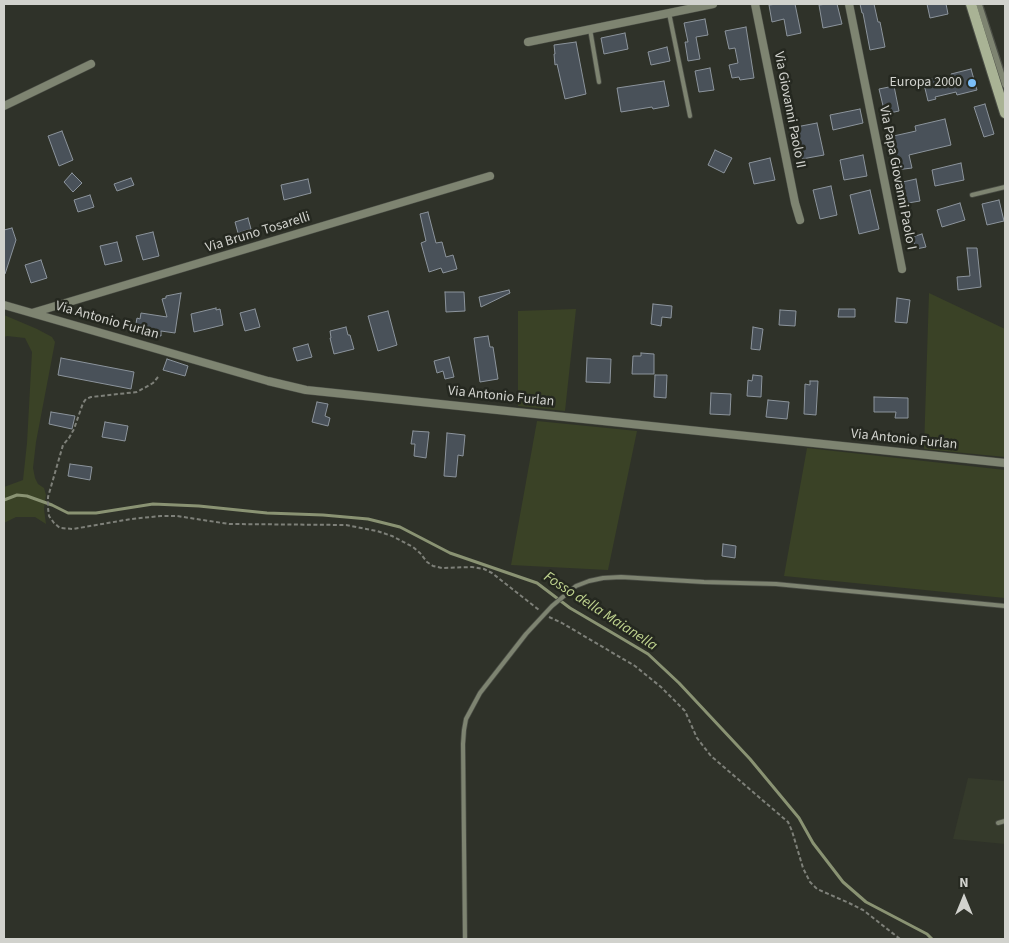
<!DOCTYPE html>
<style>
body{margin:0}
#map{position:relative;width:1009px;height:943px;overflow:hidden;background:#2f3229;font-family:"Source Sans 3",sans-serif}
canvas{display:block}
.frame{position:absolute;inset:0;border:5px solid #d1d2cd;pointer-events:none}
.north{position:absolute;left:939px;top:873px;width:50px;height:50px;-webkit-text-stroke:4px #252820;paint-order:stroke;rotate:0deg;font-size:14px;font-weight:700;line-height:20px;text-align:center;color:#d1d2cd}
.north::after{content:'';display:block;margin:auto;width:18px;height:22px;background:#d1d2cd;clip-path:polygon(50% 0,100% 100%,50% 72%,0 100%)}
</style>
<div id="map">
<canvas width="1009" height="943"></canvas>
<div class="frame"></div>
<div class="north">N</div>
</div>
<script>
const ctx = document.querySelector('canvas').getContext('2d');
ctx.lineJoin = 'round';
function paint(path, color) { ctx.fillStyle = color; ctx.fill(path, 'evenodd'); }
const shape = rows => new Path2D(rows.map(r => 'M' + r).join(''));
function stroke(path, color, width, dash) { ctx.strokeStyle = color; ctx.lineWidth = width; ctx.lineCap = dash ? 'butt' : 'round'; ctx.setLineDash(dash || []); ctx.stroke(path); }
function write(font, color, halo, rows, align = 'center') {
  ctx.font = font + ' "Source Sans 3",sans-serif'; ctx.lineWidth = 5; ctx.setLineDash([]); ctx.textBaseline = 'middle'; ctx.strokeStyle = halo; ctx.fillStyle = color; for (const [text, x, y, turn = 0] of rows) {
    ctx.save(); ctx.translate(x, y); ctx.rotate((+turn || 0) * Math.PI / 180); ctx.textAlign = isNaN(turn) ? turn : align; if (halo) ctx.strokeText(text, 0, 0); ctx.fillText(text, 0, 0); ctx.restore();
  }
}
paint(shape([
 [968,778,1005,781,1005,844,953,839]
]), '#353a2b');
paint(shape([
 [929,293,1005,329,1005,457,924,449],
 [576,309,565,411,518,406,518,311],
 [4,315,37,329,52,337,55,342,36,442,33,468,35,478,38,484,44,488,46,495,44,509,46,524,35,517,16,517,4,523,4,487,23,480,27,443,32,352,25,338,7,336,4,337],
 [537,421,637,431,608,570,511,565],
 [807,448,1005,470,1005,598,784,576]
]), '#3a4226');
stroke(shape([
 [4,500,17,495,27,496,52,505,68,513,96,513,153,504,199,506,267,513,323,515,368,519,400,527,450,553,537,583,570,608,616,635,648,654,679,683,750,759,799,818,813,843,843,882,866,902,927,934,932,939]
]), '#8a9373', 3);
const building = shape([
 [777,4,795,4,801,33,787,36,784,19,772,22,769,5,777,4],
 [827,4,837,4,842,24,823,28,819,5,827,4],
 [860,4,874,4,878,22,880,22,885,47,870,50,863,13,862,13,860,4],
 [927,4,946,4,948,14,930,18,927,4],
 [705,19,708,35,696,37,700,59,688,61,685,42,688,42,684,23,705,19],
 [746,27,754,78,740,80,739,77,732,78,729,65,738,63,735,48,729,49,725,31,746,27],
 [625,33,628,49,604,54,601,38,625,33],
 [576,42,586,94,565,99,557,64,555,65,554,54,555,54,554,45,576,42],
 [667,47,670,61,651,65,648,52,667,47],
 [710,68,714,90,699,92,695,71,710,68],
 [971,69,977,90,957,95,956,92,935,97,936,99,928,101,923,80,935,78,937,86,954,82,951,74,971,69],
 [664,81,669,106,653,109,652,107,621,112,617,88,664,81],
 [894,86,899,111,885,114,879,89,894,86],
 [985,104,994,134,984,137,974,107,985,104],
 [860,109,863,123,833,130,830,115,860,109],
 [945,119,951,145,909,155,912,168,896,170,889,137,916,131,915,126,945,119],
 [817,123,824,155,802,159,796,127,817,123],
 [62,131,73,160,59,166,48,136,62,131],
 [715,150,732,158,724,173,708,165,715,150],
 [863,155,867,176,844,180,840,160,863,155],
 [770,158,775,180,754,184,749,163,770,158],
 [961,163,964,180,935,186,932,170,961,163],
 [72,173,82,183,73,192,64,182,72,173],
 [131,178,134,185,117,191,114,184,131,178],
 [308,179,311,193,284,200,281,185,308,179],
 [916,179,920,201,902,204,898,183,916,179],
 [831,186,837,215,820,219,813,190,831,186],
 [870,190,879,229,859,234,850,195,870,190],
 [90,195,94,207,78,212,74,200,90,195],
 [999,200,1004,221,987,225,982,204,999,200],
 [960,203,965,220,942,227,937,210,960,203],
 [428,212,436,243,442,242,446,257,453,255,457,269,443,273,441,268,429,272,421,243,426,241,420,214,428,212],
 [248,218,251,229,238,233,235,222,248,218],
 [12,228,16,240,5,274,4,273,4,230,12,228],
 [153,232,159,256,143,260,136,236,153,232],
 [922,234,926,247,916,249,912,237,922,234],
 [117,242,122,261,105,265,100,246,117,242],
 [967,248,977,248,981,287,958,290,957,277,970,276,967,248],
 [41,260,47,278,31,283,25,265,41,260],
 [509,290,510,293,481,307,479,297,509,290],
 [445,292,464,292,465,311,446,312,445,292],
 [181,293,175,333,161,331,161,336,143,333,144,330,135,329,137,318,140,319,141,313,167,317,162,299,166,298,166,296,181,293],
 [897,298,910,300,907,323,895,322,897,298],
 [653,304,672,306,671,318,662,317,661,326,651,324,653,304],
 [216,308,216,310,220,309,223,325,194,332,191,314,216,308],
 [255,309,260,327,245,331,240,313,255,309],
 [839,309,855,309,855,317,838,317,839,309],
 [780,310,796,311,795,326,779,325,780,310],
 [388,311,397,345,378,351,368,316,388,311],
 [346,327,348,335,350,335,354,349,334,354,330,338,331,338,330,331,346,327],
 [753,327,763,329,760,350,751,349,753,327],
 [488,336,490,347,493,347,498,379,480,382,474,338,488,336],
 [308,344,312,357,297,361,293,348,308,344],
 [641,353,654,354,654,374,632,374,633,356,641,356,641,353],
 [449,357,454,377,445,379,443,371,437,373,434,361,449,357],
 [61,358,134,372,131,389,58,375,61,358],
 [587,358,611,359,610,383,586,382,587,358],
 [167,359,188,366,185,376,163,370,167,359],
 [655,375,667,375,666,398,654,397,655,375],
 [753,375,762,376,761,397,747,396,748,380,752,381,753,375],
 [810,381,818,381,816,415,804,414,805,384,810,385,810,381],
 [711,393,731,394,730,415,710,414,711,393],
 [874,397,908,398,908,418,895,418,896,412,874,412,874,397],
 [768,400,789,402,787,419,766,417,768,400],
 [317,402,328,404,325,416,330,418,328,426,312,422,317,402],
 [51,412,75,416,72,429,49,424,51,412],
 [105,422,128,426,125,441,102,437,105,422],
 [413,431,429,432,426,458,414,456,415,444,411,444,413,431],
 [447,433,465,435,463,456,458,455,456,477,444,476,447,433],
 [70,464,92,467,90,480,68,476,70,464],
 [723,544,736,546,735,558,722,556,723,544]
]);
paint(building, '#495159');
stroke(building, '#8c949c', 1);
const service = shape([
 [669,13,690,116],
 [590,29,599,82],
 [972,195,1005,187],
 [998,823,1005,821],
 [465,939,463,744,464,730,466,719,480,693,526,634,552,606,576,586,589,581,603,578,621,577,704,582,776,584,1005,606]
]);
const pedestrian = shape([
 [979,4,1005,85]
]);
const minor = shape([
 [755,4,795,203,800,220],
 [849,4,902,269],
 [528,42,713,4],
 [4,106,91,64],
 [4,305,268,381,306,390,1005,463],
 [32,313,490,176]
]);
const secondary = shape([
 [971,4,1005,113]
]);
stroke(service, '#4c4f47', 5.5);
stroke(pedestrian, '#4c4f47', 8);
stroke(minor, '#4c4f47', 9);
stroke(secondary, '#4c4f47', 12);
stroke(shape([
 [158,377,153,383,137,392,91,397,86,399,83,403,74,429,69,438,63,445,48,497,48,508,49,516,54,523,60,528,73,529,131,519,161,516,177,516,229,524,346,525,377,531,392,536,413,547,420,553,427,562,433,566,442,568,472,567,484,569,492,573,539,610],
 [549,617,562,623,635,666,661,687,685,711,697,738,711,756,788,822,792,831,803,868,810,882,817,889,849,903,863,910,900,939]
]), '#7e8079', 2, [4, 2.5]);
stroke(service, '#7e8471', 4);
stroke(pedestrian, '#7e8471', 5.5);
stroke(minor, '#7e8471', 8);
stroke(secondary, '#a9b395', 10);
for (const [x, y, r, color] of [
 [972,83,5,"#7bbef8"]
]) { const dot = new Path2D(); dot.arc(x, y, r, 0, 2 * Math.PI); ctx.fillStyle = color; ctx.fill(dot); stroke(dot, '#252820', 2); }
write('14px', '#d1d2cd', '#252820', [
 ["Europa 2000",962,83]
], 'right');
write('14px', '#d1d2cd', '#252820', [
 ["Via Giovanni Paolo II",789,110,79],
 ["Via Papa Giovanni Paolo I",897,178,79],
 ["Via Bruno Tosarelli",258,233,-17],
 ["Via Antonio Furlan",107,321,16],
 ["Via Antonio Furlan",501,397,6],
 ["Via Antonio Furlan",904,440,6]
]);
write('italic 15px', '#bfd38e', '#252820', [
 ["Fosso della Maianella",600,612,33]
]);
</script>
